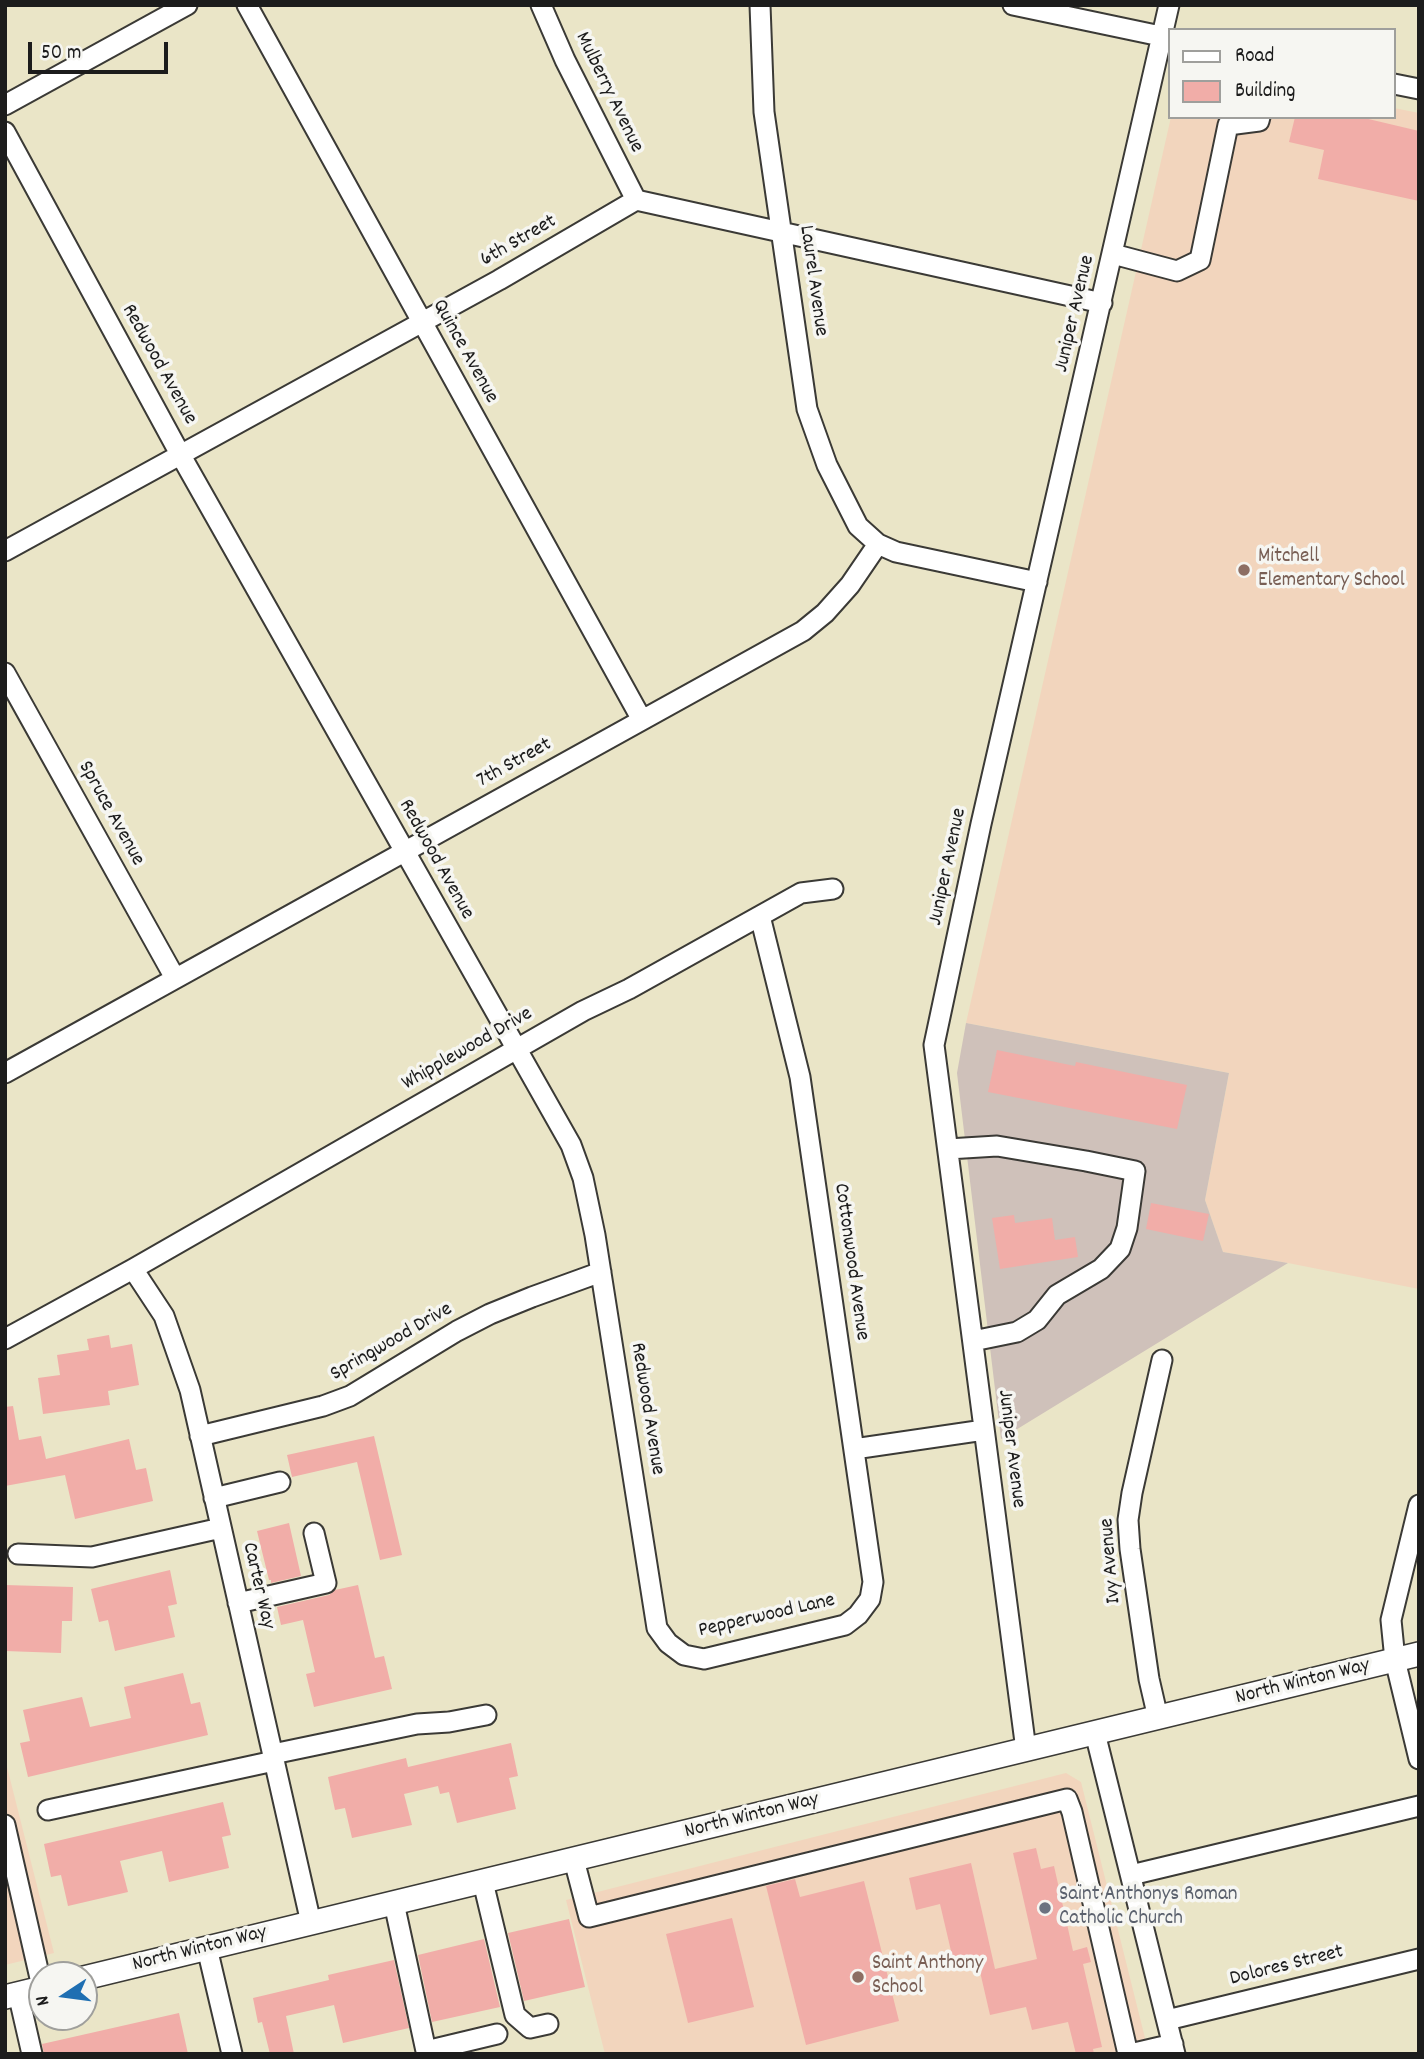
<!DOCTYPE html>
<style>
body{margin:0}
#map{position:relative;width:1424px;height:2059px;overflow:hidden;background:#eae5c7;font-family:Dekko,sans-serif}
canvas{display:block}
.frame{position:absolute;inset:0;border:7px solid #1c1c1c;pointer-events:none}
.legend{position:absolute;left:1168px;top:28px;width:228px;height:91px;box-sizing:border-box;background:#f6f6f2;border:2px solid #9f9f9c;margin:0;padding:9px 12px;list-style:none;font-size:21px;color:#1c1c1c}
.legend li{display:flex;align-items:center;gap:14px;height:35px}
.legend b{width:35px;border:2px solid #9f9f9c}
.north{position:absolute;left:28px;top:1961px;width:70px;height:70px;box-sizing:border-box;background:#f6f6f2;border:2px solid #9f9f9c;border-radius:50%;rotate:257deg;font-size:19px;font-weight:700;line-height:28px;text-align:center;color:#1c1c1c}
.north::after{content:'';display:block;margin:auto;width:24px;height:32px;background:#1f6fb2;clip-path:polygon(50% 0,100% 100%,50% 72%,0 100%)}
.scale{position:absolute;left:28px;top:42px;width:140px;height:32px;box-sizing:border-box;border:4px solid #1c1c1c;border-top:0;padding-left:9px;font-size:21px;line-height:24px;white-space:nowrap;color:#1c1c1c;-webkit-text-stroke:5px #f6f6f2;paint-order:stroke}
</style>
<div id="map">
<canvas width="1424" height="2059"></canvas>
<div class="frame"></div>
<ul class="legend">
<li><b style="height:9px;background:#fff"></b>Road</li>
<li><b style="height:19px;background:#f1ada8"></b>Building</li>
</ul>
<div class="north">N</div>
<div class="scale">50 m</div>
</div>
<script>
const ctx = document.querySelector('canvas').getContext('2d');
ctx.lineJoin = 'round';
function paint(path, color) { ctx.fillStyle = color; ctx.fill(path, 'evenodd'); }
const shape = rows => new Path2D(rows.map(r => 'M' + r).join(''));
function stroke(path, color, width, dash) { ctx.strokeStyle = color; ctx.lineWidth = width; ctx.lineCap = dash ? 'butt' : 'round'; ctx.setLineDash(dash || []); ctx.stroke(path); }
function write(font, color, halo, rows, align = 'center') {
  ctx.font = font + ' Dekko,sans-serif'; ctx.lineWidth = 7; ctx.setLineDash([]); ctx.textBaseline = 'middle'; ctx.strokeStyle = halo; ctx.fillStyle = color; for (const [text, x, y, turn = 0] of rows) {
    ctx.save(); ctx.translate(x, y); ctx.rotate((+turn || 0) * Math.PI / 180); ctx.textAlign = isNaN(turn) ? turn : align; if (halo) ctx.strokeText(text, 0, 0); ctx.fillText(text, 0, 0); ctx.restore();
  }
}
paint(shape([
 [1394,108,1419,113,1419,1289,1288,1263,1223,1252,1205,1200,1229,1073,966,1023,1171,117,1394,117],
 [5,1759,54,1953,5,1965],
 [1066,1773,1081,1782,1149,2054,605,2054,566,1900]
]), '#f2d5bd');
paint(shape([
 [966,1023,1229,1073,1205,1200,1223,1252,1288,1263,1001,1439,957,1073]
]), '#cfc1ba');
paint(shape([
 [1295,117,1360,117,1419,131,1419,201,1318,179,1324,150,1289,142],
 [997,1050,1075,1066,1076,1062,1187,1085,1177,1129,988,1092],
 [1151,1203,1209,1214,1203,1241,1146,1229],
 [1014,1215,1015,1223,1052,1218,1055,1240,1075,1237,1078,1257,1000,1269,992,1218],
 [109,1335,111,1348,132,1344,139,1385,108,1391,110,1405,43,1414,38,1378,60,1375,57,1355,89,1350,87,1339],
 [13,1406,19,1440,41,1436,46,1459,129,1439,136,1470,146,1468,153,1501,75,1519,65,1475,5,1486,5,1407],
 [374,1436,402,1555,380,1560,357,1462,292,1477,287,1455],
 [289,1523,301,1576,271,1583,271,1580,269,1580,257,1531],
 [170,1570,177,1604,168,1606,175,1637,115,1651,108,1620,99,1622,91,1589],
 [5,1585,73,1587,72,1621,62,1621,61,1653,5,1651],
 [358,1585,375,1658,384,1656,392,1689,314,1707,306,1674,315,1672,303,1620,281,1625,277,1607,329,1595,335,1590],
 [183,1673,191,1704,200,1702,208,1735,28,1777,20,1743,30,1741,23,1710,82,1697,90,1727,131,1718,124,1687],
 [511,1743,518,1776,509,1778,516,1809,457,1823,449,1792,440,1794,438,1786,404,1794,412,1825,352,1838,345,1808,335,1810,328,1777,406,1758,408,1767],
 [223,1802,231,1835,222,1837,229,1868,169,1882,162,1851,120,1861,128,1892,68,1906,61,1875,51,1877,44,1844],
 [1036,1848,1041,1869,1054,1866,1073,1951,1087,1947,1091,1962,1083,1964,1102,2047,1093,2049,1094,2054,1076,2054,1068,2022,1032,2030,1026,2007,990,2015,978,1963,955,1968,940,1904,916,1910,909,1878,971,1863,995,1969,1037,1959,1013,1853],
 [795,1879,800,1897,864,1881,899,2021,806,2045,766,1886],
 [732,1918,754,2007,688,2023,666,1934],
 [569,1919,585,1987,524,2001,508,1933],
 [484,1939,500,2007,432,2022,418,1955],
 [394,1960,409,2028,343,2043,334,2005,286,2016,294,2054,270,2054,262,2022,258,2023,253,1998,329,1980,328,1975],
 [179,2013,188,2054,44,2054,42,2044]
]), '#f1ada8');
const minor = shape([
 [247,5,642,720],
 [541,5,565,60,636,200],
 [760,5,764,112,807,409,827,465,858,526,878,544,896,552,1037,582],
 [1013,5,1170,38],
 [1394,84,1419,89],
 [5,105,187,5],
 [5,132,180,454,571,1145,583,1178,595,1235,657,1628,668,1643,684,1655,704,1659,845,1625,858,1615,870,1599,873,1582,800,1077,760,916],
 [1113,254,1177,271,1200,260,1228,125,1259,121,1260,117],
 [5,551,499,280,636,200,1102,303],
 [5,673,175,978],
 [5,1073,803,631,825,613,850,585,878,544],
 [948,1149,997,1146,1086,1161,1135,1171,1127,1228,1120,1249,1101,1269,1057,1295,1037,1320,1017,1332,973,1341],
 [133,1269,164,1316,190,1390,311,1923],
 [5,1339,133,1269,583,1011,629,989,801,893,833,889],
 [200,1436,323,1406,350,1396,457,1331,490,1314,532,1297,601,1272],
 [854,1449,984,1430],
 [214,1498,280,1482],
 [1419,1505,1391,1620,1395,1660,1419,1759],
 [18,1554,92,1557,221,1528],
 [238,1603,326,1583,314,1533],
 [1158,1718,1149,1679,1130,1549,1128,1520,1132,1493,1162,1360],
 [1095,1733,1175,2054],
 [1026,1750,934,1045,981,824,1169,5],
 [273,1754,417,1724,449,1722,486,1715],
 [48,1810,274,1761],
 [5,1825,42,1987],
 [574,1860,589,1917,1067,1799,1072,1812,1128,2054],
 [1131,1875,1419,1806],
 [483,1882,515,2015,530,2028,548,2024],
 [394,1903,426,2051,497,2034],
 [207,1948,232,2054],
 [18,1993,32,2054],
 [1167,2020,1419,1959],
 [1130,2054,1173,2044]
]);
const major = shape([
 [84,1978,1419,1654],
 [5,1997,42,1988]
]);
stroke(minor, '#3b3a36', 23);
stroke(major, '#3b3a36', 26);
stroke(minor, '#fff', 19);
stroke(major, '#fff', 23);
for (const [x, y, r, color] of [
 [1244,570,7,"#8d6e63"],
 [1045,1908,7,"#6b7280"],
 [858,1977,7,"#8d6e63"]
]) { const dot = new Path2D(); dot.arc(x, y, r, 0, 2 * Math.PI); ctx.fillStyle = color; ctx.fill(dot); stroke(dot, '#f6f6f2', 2.5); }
write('21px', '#1c1c1c', '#f6f6f2', [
 ["Mulberry Avenue",608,93,64],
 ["6th Street",519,242,-30],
 ["Laurel Avenue",812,281,82],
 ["Juniper Avenue",1076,314,-77],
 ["Quince Avenue",464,352,61],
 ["Redwood Avenue",158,365,61],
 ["7th Street",515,764,-29],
 ["Spruce Avenue",110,814,61],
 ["Redwood Avenue",435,860,61],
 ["Juniper Avenue",949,867,-78],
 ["Whipplewood Drive",468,1050,-30],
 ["Cottonwood Avenue",850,1262,82],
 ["Springwood Drive",392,1343,-30],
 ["Redwood Avenue",646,1409,81],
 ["Juniper Avenue",1010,1449,83],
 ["Ivy Avenue",1112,1561,-95],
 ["Carter Way",257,1586,77],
 ["Pepperwood Lane",767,1617,-13],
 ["North Winton Way",1303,1683,-14],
 ["North Winton Way",752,1817,-14],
 ["North Winton Way",200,1950,-14],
 ["Dolores Street",1287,1967,-14]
]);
write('21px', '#785e54', '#f6f6f2', [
 ["Mitchell",1258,558],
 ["Elementary School",1258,582],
 ["Saint Anthony",872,1965],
 ["School",872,1989]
], 'left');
write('21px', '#5b616d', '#f6f6f2', [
 ["Saint Anthonys Roman",1059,1896],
 ["Catholic Church",1059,1920]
], 'left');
</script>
